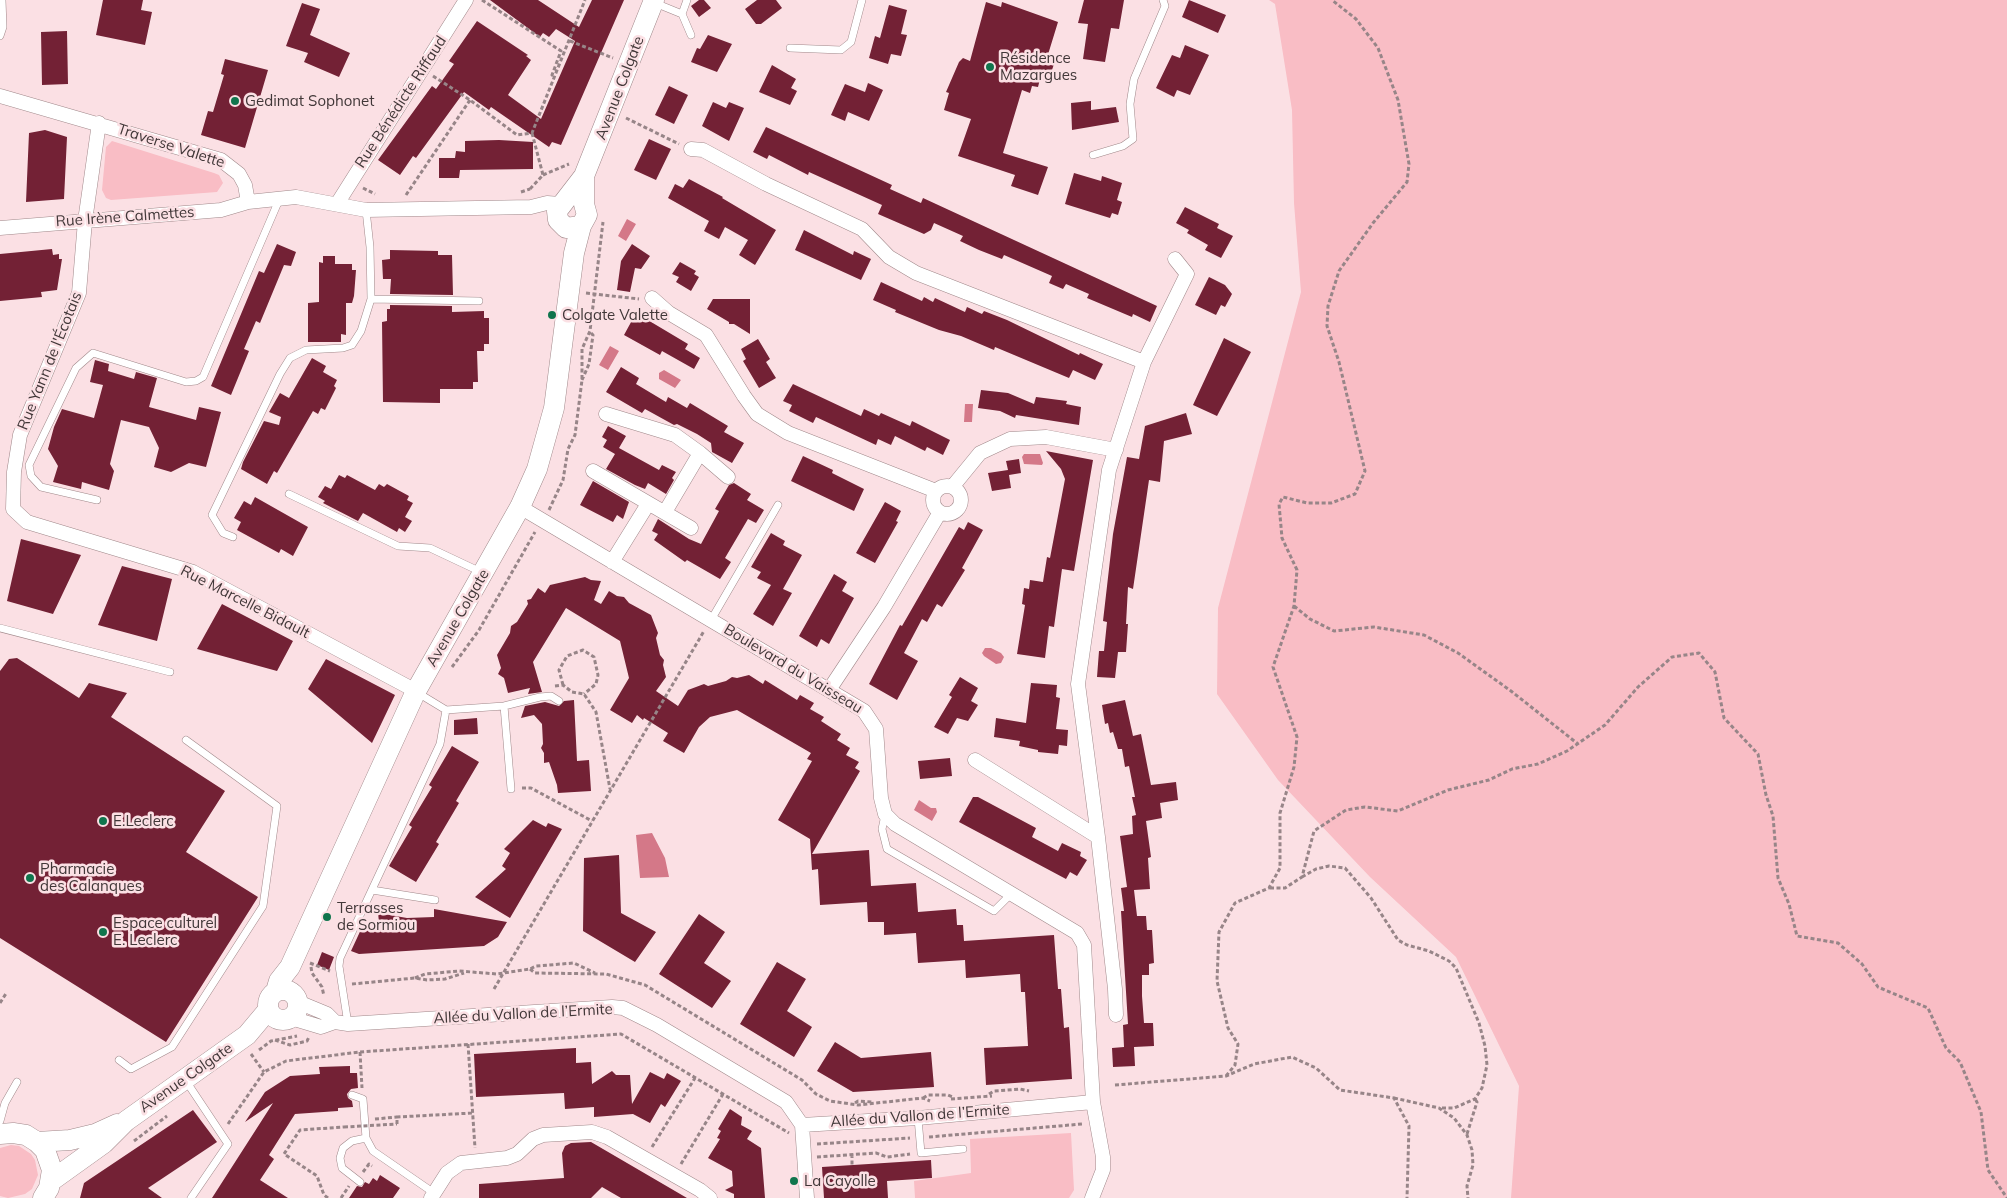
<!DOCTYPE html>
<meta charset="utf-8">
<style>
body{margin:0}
canvas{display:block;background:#fbe0e4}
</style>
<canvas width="2007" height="1198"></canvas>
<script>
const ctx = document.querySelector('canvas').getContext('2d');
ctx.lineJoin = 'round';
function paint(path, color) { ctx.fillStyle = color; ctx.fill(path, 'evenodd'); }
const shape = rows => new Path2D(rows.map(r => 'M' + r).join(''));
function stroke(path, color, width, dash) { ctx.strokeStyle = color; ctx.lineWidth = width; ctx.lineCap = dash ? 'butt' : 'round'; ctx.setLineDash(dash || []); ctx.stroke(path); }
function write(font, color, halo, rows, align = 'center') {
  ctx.font = font + ' Mulish,sans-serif'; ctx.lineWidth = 5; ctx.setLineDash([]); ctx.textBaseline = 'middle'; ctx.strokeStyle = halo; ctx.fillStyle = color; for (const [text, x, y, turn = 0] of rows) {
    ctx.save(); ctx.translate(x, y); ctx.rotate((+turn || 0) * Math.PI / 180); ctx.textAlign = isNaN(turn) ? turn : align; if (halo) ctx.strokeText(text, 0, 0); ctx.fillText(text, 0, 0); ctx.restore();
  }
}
paint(shape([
 [1269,0,2007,0,2007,1198,1511,1198,1519,1086,1456,957,1370,877,1278,780,1217,694,1218,608,1301,292,1294,203,1292,110,1275,4],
 [112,141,214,173,219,175,223,183,217,192,111,200,106,198,102,190,106,147],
 [1071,1133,1074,1190,1069,1198,915,1198,914,1181,971,1173,970,1139],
 [11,1145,19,1146,31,1154,35,1160,38,1175,32,1189,25,1194,8,1198,0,1196,0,1148]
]), '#f9bdc5');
paint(shape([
 [627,219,636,224,626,241,618,236],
 [610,346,619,351,608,370,599,365],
 [664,370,681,380,675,388,659,379,659,373],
 [965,404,973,404,972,422,964,422],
 [1024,454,1040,454,1043,463,1042,465,1024,464,1022,457],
 [985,648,991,648,1001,653,1004,657,1001,663,996,664,984,656,982,653],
 [919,800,931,808,936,808,937,812,932,821,914,810],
 [652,833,665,858,669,877,640,878,636,835]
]), '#d47888');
paint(shape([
 [103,0,143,0,141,10,152,12,145,45,96,35],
 [490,0,538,0,579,27,592,0,624,0,561,145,552,142,549,147,491,107,489,110,464,92,416,158,413,156,400,175,378,160,432,86,436,89,454,64,449,61,477,21,528,55,526,56,531,60,508,95,541,119,575,41,556,29,549,37,543,33,540,37],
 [699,0,704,0,711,8,699,17,691,6],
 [757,0,776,0,782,8,761,24,756,24,745,9],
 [1084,0,1124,0,1119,29,1111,28,1105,62,1083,59,1088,24,1078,23],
 [1189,0,1226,15,1218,33,1182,17],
 [986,2,1001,7,1002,2,1058,22,1046,61,1054,64,1048,82,1040,79,1038,87,1032,86,1030,93,1022,90,1003,153,1048,167,1038,195,1011,186,1015,175,958,156,971,119,944,110,949,93,946,92,959,62,963,58,970,61],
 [302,3,320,9,310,35,350,53,339,77,304,62,308,53,286,46],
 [889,5,907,10,901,34,907,35,901,56,891,54,888,64,869,58,875,36,880,38],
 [67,31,68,84,42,85,41,32],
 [708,35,732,44,717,72,691,62,697,48,700,49],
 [1185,45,1209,55,1190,95,1177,90,1174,97,1156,88,1172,55,1180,58],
 [225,59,268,70,245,148,201,135,208,111,213,112,224,75,221,74],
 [772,65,796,79,791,88,797,91,790,105,759,92],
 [868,83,883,90,869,121,848,112,845,121,831,115,845,84,865,92],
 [669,86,688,95,674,124,655,115],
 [1091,101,1091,110,1116,107,1119,122,1072,130,1071,103],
 [713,102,726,108,729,102,744,108,729,141,702,126],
 [766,127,892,185,890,189,921,203,923,198,1157,306,1150,322,1133,314,1132,317,1087,298,1089,294,1066,284,1063,289,1049,283,1052,276,1004,255,1002,259,979,250,960,241,963,236,934,223,931,230,924,234,878,214,882,205,809,172,808,175,769,155,767,159,753,152],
 [45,130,67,137,64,199,26,202,29,133],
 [649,139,671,149,656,180,634,170],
 [499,140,533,142,533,169,460,170,459,178,439,178,439,158,455,158,456,151,465,152,465,141],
 [1074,173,1101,181,1102,176,1122,183,1117,200,1122,202,1118,215,1112,213,1110,218,1065,204],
 [689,179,723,197,722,198,776,230,755,265,739,255,748,240,725,227,719,239,704,231,709,221,668,198,675,184,683,188],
 [1185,207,1219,224,1217,228,1233,236,1221,258,1205,250,1208,245,1187,233,1189,230,1176,223],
 [804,230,853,255,854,251,871,259,861,280,795,250],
 [277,244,296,252,291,266,284,265,260,323,256,321,244,349,249,351,231,395,211,386,259,271,264,273],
 [632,244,650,256,641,269,635,268,630,292,617,290,621,261],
 [52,249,53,255,59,254,59,259,62,259,57,290,41,292,42,297,0,301,0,254],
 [390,250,438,251,438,255,452,255,453,295,390,294,391,279,383,279,382,260,390,259],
 [323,256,335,256,335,264,352,264,352,270,356,270,354,296,352,303,346,303,346,335,341,334,341,342,308,342,308,303,319,302,319,262,323,263],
 [680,262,696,271,694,274,699,277,691,291,676,282,679,277,672,274],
 [1209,277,1225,285,1232,294,1225,307,1221,305,1216,315,1195,305],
 [881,282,922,301,924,297,933,302,935,298,965,312,967,307,982,314,984,311,1007,320,1079,355,1080,353,1103,364,1095,380,1073,370,1069,378,995,347,994,350,961,336,939,330,895,312,896,310,873,300],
 [713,299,750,299,750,334,734,324,729,324,729,322,707,309],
 [390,305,452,306,452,312,484,311,484,318,489,318,489,344,484,344,484,351,477,351,478,382,473,382,473,389,440,389,440,403,383,402,382,322,387,321,387,309,390,309],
 [636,313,688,344,685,349,700,358,694,369,662,351,660,355,624,335],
 [1224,338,1251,352,1217,416,1193,405],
 [758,339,770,359,766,362,776,378,759,388,743,361,746,359,741,349],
 [312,358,326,366,323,372,337,380,334,386,336,388,325,410,321,408,318,414,313,411,277,473,274,471,267,484,241,469,243,462,264,421,279,425,281,417,269,412,280,393,289,398],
 [95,360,109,364,108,371,134,379,136,372,157,378,149,407,196,420,199,407,221,412,206,467,189,463,171,472,154,467,159,448,149,427,121,420,110,464,114,471,109,490,82,482,81,489,53,482,58,466,48,449,54,427,62,409,94,418,103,385,90,382],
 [621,367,639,378,636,384,666,402,668,397,687,408,690,403,728,426,724,432,744,443,732,463,712,452,711,443,697,434,677,424,674,425,645,409,642,413,606,392],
 [793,384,861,416,864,409,879,416,881,413,910,426,912,421,950,440,943,455,927,447,925,451,895,436,891,445,878,439,876,445,816,417,813,423,789,411,792,405,783,401],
 [981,390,1008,393,1034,404,1036,397,1067,401,1066,404,1081,407,1079,425,1016,415,1015,418,1000,411,978,408],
 [1186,413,1192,434,1164,441,1160,482,1149,480,1133,589,1128,587,1126,624,1128,624,1126,652,1118,652,1115,678,1097,677,1099,651,1104,651,1107,622,1103,621,1113,534,1127,457,1139,459,1145,426],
 [608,426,626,436,619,448,659,470,662,465,676,472,672,478,674,480,666,494,648,483,645,489,635,485,606,469,615,454,603,447,607,440,602,437],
 [1046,451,1093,460,1074,571,1062,569,1054,627,1049,626,1045,658,1017,654,1025,605,1022,604,1024,588,1029,589,1030,580,1043,582,1047,557,1050,558,1065,479,1061,469],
 [803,456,833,470,832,473,864,489,854,511,791,481],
 [1019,459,1021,473,1009,475,1011,488,992,491,988,473,1008,470,1006,461],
 [339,475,345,478,347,475,375,490,379,484,384,487,387,484,409,496,407,500,413,503,405,517,412,521,405,532,399,528,397,532,363,513,358,521,323,503,325,501,318,497,325,486,331,489],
 [593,481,629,502,623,519,617,515,613,522,580,505],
 [734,483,751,494,747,500,764,510,756,523,748,519,725,558,731,562,720,579,687,560,685,562,654,540,658,534,652,531,658,519,689,539,701,544,719,511,715,509,729,485],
 [255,497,308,527,293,556,281,549,279,553,237,530,241,522,234,518,244,501,251,505],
 [885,502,901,511,896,521,898,522,875,563,856,553],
 [968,522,983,530,962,568,965,570,942,607,937,604,927,622,922,619,904,653,918,661,897,700,869,684,900,625,902,626,959,527,964,530],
 [771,533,785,541,783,545,802,555,783,589,792,593,773,626,753,614,771,585,757,578,761,572,751,567],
 [21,539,81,555,53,614,7,601],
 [122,566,172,579,157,641,98,625],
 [834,574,847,582,842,591,854,598,829,644,821,639,817,647,799,636],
 [585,577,591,580,601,581,594,600,601,604,609,591,617,596,624,597,629,603,651,615,658,633,656,638,660,655,664,660,663,665,666,677,656,691,678,706,688,690,704,684,708,686,726,681,732,677,737,678,749,675,763,684,765,680,797,700,800,695,814,703,810,709,824,717,821,721,841,734,837,740,850,748,846,755,859,762,855,768,860,771,812,854,869,850,871,886,916,883,918,912,956,909,957,925,963,925,964,941,1054,935,1058,989,1061,989,1064,1028,1069,1027,1072,1079,986,1085,984,1048,1028,1046,1025,992,1021,992,1020,974,966,978,965,960,918,963,916,933,884,935,884,922,868,922,867,902,820,905,818,869,812,870,810,839,778,820,812,761,807,759,811,753,737,710,710,717,699,727,684,753,663,741,668,733,644,718,643,720,637,715,632,723,610,710,629,678,620,641,566,608,533,662,542,692,528,694,530,688,508,693,504,678,498,674,501,668,497,655,510,633,511,626,517,622,528,604,527,600,531,599,538,588,545,593,550,585],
 [222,604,293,641,277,671,197,649],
 [17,658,79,698,89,683,127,693,111,717,225,791,186,852,258,897,166,1042,0,938,0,671,9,659],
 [326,659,395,695,372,743,308,689],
 [960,677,978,688,971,701,978,705,968,721,957,718,948,734,934,727,952,697,949,695],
 [1031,683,1057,685,1056,697,1060,698,1056,729,1068,730,1067,746,1059,745,1058,754,1038,752,1038,750,1019,746,1020,741,994,737,996,718,1026,723],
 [574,700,577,761,589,760,591,791,558,793,557,785,549,762,544,763,544,753,541,748,543,744,542,724,534,715,521,718,525,706,545,702,559,706,564,701],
 [1125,700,1133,736,1141,734,1151,785,1176,782,1178,800,1160,803,1162,818,1146,821,1151,857,1148,858,1150,889,1134,890,1137,916,1146,916,1147,930,1152,930,1154,963,1149,964,1149,975,1142,975,1142,996,1144,1023,1153,1023,1154,1046,1134,1047,1135,1066,1113,1067,1112,1048,1124,1047,1123,1025,1128,1024,1121,911,1124,911,1121,888,1127,887,1120,836,1133,834,1132,816,1136,815,1132,797,1135,797,1129,766,1125,767,1122,749,1118,749,1113,732,1110,733,1108,723,1105,724,1102,705],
 [477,718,478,734,454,735,454,720],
 [452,746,479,762,456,801,459,803,436,842,439,844,416,882,389,866,412,827,409,825,432,787,429,785],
 [950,758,952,776,920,779,918,761],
 [973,797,978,797,1036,828,1032,837,1058,851,1062,843,1081,852,1080,856,1087,860,1077,876,1070,872,1066,879,959,822],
 [533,820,546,827,548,823,562,829,510,918,475,897,506,869,502,866,510,853,504,849],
 [619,855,621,913,656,932,635,962,583,931,584,858],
 [434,909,507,922,498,937,484,946,359,954,351,951,364,923,379,922,378,913,407,918,434,917],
 [699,914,725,932,704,963,731,981,712,1008,659,974],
 [322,952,334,957,329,970,317,965],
 [777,962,806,979,787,1011,812,1027,794,1057,740,1024],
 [835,1042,861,1058,931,1052,934,1087,853,1092,817,1071],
 [576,1048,576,1063,591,1062,592,1084,612,1071,616,1075,630,1075,632,1104,650,1072,664,1079,667,1073,681,1081,665,1107,661,1104,650,1123,633,1114,594,1117,594,1107,565,1109,564,1093,476,1097,474,1054],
 [350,1066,350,1073,357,1073,358,1088,351,1089,347,1094,348,1098,352,1101,353,1107,338,1108,338,1111,295,1114,269,1155,274,1159,260,1180,288,1198,212,1198,273,1103,245,1122,265,1092,290,1076,320,1074,319,1067],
 [730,1109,742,1117,741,1125,752,1131,747,1139,761,1148,765,1198,734,1198,734,1194,725,1190,733,1186,732,1171,708,1158,720,1139,717,1138,721,1131,718,1129],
 [193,1110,217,1142,148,1188,162,1198,80,1198,84,1183],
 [591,1142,687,1198,621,1198,602,1187,591,1198,479,1198,479,1184,564,1178,562,1153,565,1146,571,1143],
 [931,1160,932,1178,887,1181,888,1198,824,1198,822,1167],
 [380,1175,400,1188,393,1198,349,1198,357,1186,362,1187,365,1182,369,1184,373,1178,377,1181]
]), '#732135');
const lane = shape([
 [655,3,682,14,687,0],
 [682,14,691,35],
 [0,36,3,27,2,0],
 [790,48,841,50,851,42,862,0],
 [1093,155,1123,146,1133,139,1130,104,1134,79,1165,6,1163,0],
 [371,299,479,301],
 [289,494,398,546,430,548,481,572],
 [97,500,41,487,31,476,29,465,76,368,93,353,186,382,196,381,203,377,279,200],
 [233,537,223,533,212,515,280,374,290,358,306,350,343,348,352,345,361,331,371,299,370,247,366,210],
 [711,620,778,505],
 [0,628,170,672],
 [418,693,446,710,504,706,540,697,551,696,559,701],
 [504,706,511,789],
 [885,815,882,829,887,849,994,911,1012,893],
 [372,890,435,900],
 [348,1024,339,966,340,958,440,744,446,710],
 [119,1060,131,1069,172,1047,263,906,277,806,186,740],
 [186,1081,228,1144,191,1198],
 [352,1095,363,1099,366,1138,373,1151,434,1193],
 [918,1118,921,1153,963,1149],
 [0,1121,5,1103,17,1082],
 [360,1182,342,1168,340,1158,343,1148,352,1141,366,1138]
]);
const street = shape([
 [0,96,221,160,239,174,245,185,248,202],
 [99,123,85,221,79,293,20,435,14,472,13,509,27,522,193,572,416,691],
 [691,149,703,150,766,184,862,229,889,257,916,273,1144,362],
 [337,204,466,0],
 [0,228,221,210,248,202,296,197,366,210,531,207,547,203,560,204],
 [652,298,669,313,706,335,744,396,757,414,788,433,936,491],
 [606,414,675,435,700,453,728,477],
 [593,471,691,528],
 '933 500a14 14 0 1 1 28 0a14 14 0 1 1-28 0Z',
 [953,486,980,453,1010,439,1046,437,1116,450],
 [520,507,864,711,876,729,881,798,885,814,895,824,1077,933,1084,945,1093,1102,1103,1157,1103,1170,1092,1198],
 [665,512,700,453],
 [612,562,648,504],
 [829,690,884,607,940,512],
 [975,760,1098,837],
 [298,1002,327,1014,335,1022],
 [1116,1015,1115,989,1098,837,1078,684,1109,470,1144,362,1187,274,1175,259],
 [291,1018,321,1027,335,1022,348,1024,612,1007,623,1008,657,1025,786,1102,802,1125,807,1198],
 [802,1125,918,1118,1093,1102],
 [431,1198,447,1173,461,1163,507,1158,517,1154,533,1139,543,1135,592,1132,607,1137,700,1190,710,1198]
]);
const secondary = shape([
 [581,226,566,228,558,220,557,211,584,176,654,0],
 '268 1005a15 15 0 1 1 30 0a15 15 0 1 1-30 0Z',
 [276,991,279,981,290,967,416,691,520,507,537,469,554,408,574,253,581,226,587,215,584,204,584,176],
 [0,1134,13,1133,26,1135,37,1142,45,1150,52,1170,49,1188,43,1198],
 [37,1142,70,1140,95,1134,117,1124],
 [51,1181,104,1143,126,1121,247,1035,268,1010]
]);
stroke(lane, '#a0888a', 8);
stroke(street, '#a0888a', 15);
stroke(secondary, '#a0888a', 21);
stroke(shape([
 [482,0,561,51,552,75,555,77],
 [570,41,613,58],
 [433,76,470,100,517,135,532,133,585,0],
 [626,118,679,144],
 [543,175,569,164],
 [363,188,375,194],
 [530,189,543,175,532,133],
 [521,192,530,189],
 [406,195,470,100],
 [586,293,639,299],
 [582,380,589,364,593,335,590,332],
 [549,510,563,480,568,449,575,435,582,380,582,349,590,331,603,222],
 [1294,606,1310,619,1334,631,1374,627,1424,635,1458,653,1511,691,1578,744],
 [452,667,479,630,535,532],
 [563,685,559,670,567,656,583,650,594,657,598,675,596,684,584,694],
 [555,686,563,685,572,692,584,694,596,712,610,789],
 [522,788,531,788,592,821],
 [1302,877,1316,869,1329,866,1345,868,1371,898,1398,940,1407,945,1429,951,1449,961,1456,968,1479,1023,1485,1046,1487,1065,1482,1088,1475,1099,1454,1108,1439,1108],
 [1270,888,1285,888,1302,877,1314,831,1346,810,1365,807,1398,811,1448,790,1489,780,1512,769,1538,764,1567,751,1605,725,1638,687,1672,657,1699,653,1715,672,1724,718,1758,754,1766,795,1773,816,1778,878,1789,904,1797,936,1838,943,1862,964,1878,987,1928,1008,1946,1048,1960,1062,1981,1112,1988,1170,2007,1198],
 [310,963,330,971],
 [311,967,312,973,322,987,324,996],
 [530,969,535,973,606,974,645,985,802,1080,816,1094,830,1101,858,1105,923,1098,930,1101],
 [415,978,425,974,459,971,497,974,530,969,536,966,574,963,595,973],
 [352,984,415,978,427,980,445,979,464,973],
 [494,989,704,631],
 [0,1003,7,992],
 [275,1040,290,1045,307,1041,309,1037],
 [468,1044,475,1148],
 [259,1050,271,1041,297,1036],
 [360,1052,362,1088],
 [251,1054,264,1072],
 [1226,1076,1235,1065,1238,1044,1228,1028,1217,981,1219,932,1235,903,1269,888,1280,868,1280,813,1294,767,1297,737,1273,667,1294,606,1297,570,1282,538,1279,504,1283,497,1307,503,1331,503,1355,494,1365,471,1339,362,1327,326,1328,306,1339,271,1373,223,1407,182,1409,164,1398,100,1378,48,1356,19,1332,0],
 [1115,1085,1226,1076,1254,1064,1292,1057,1316,1068,1340,1090,1394,1098,1409,1126,1407,1198],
 [989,1094,994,1091,1020,1089,1029,1091],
 [923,1098,928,1095,948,1095,953,1097],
 [1394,1098,1439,1108,1454,1118,1467,1135,1472,1150,1473,1165,1467,1186,1468,1198],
 [951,1099,992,1096],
 [855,1103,858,1101,873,1102],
 [375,1119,397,1117],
 [228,1124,264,1072,286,1061,360,1052,621,1034,789,1133],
 [397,1124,397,1117,473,1113],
 [1467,1134,1477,1102,1475,1099],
 [929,1137,1082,1124],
 [134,1141,167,1116],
 [817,1144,910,1138],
 [652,1147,695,1078],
 [852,1154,852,1165],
 [817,1157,876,1153,887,1157,910,1154],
 [681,1164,723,1094],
 [363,1172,369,1164,372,1166],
 [328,1198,324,1195,317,1176,284,1154,300,1130,344,1127],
 [341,1198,349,1186]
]), '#978588', 3, [4, 2.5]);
stroke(lane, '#fff', 7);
stroke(street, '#fff', 14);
stroke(secondary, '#fff', 20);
stroke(shape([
 [344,1127,397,1124]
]), '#978588', 3, [4, 2.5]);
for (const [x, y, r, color] of [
 [990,67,5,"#10754d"],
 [235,101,5,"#10754d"],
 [552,315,5,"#10754d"],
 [103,821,5,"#10754d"],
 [30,878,5,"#10754d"],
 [327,917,5,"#10754d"],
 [103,932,5,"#10754d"],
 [794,1181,5,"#10754d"]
]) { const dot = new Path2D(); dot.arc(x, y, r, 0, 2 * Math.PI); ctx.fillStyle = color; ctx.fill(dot); stroke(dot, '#fbe0e4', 2); }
write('15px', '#413738', '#fbe0e4', [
 ["Résidence",1000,58],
 ["Mazargues",1000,75],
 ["Gedimat Sophonet",245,101],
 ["Colgate Valette",562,315],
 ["E.Leclerc",113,821],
 ["Pharmacie",40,869],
 ["des Calanques",40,886],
 ["Terrasses",337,908],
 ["de Sormiou",337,925],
 ["Espace culturel",113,923],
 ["E. Leclerc",113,940],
 ["La Cayolle",804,1181]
], 'left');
write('15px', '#413738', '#fbe0e4', [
 ["Avenue Colgate",620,88,-69],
 ["Rue Bénédicte Riffaud",401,102,-57],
 ["Traverse Valette",171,146,18],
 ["Rue Irène Calmettes",125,217,-4],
 ["Rue Yann de l'Écotais",50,361,-68],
 ["Rue Marcelle Bidault",245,602,27],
 ["Avenue Colgate",458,618,-60],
 ["Boulevard du Vaisseau",793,669,31],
 ["Allée du Vallon de l’Ermite",523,1014,-3],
 ["Avenue Colgate",186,1078,-35],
 ["Allée du Vallon de l’Ermite",920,1116,-4]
]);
</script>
